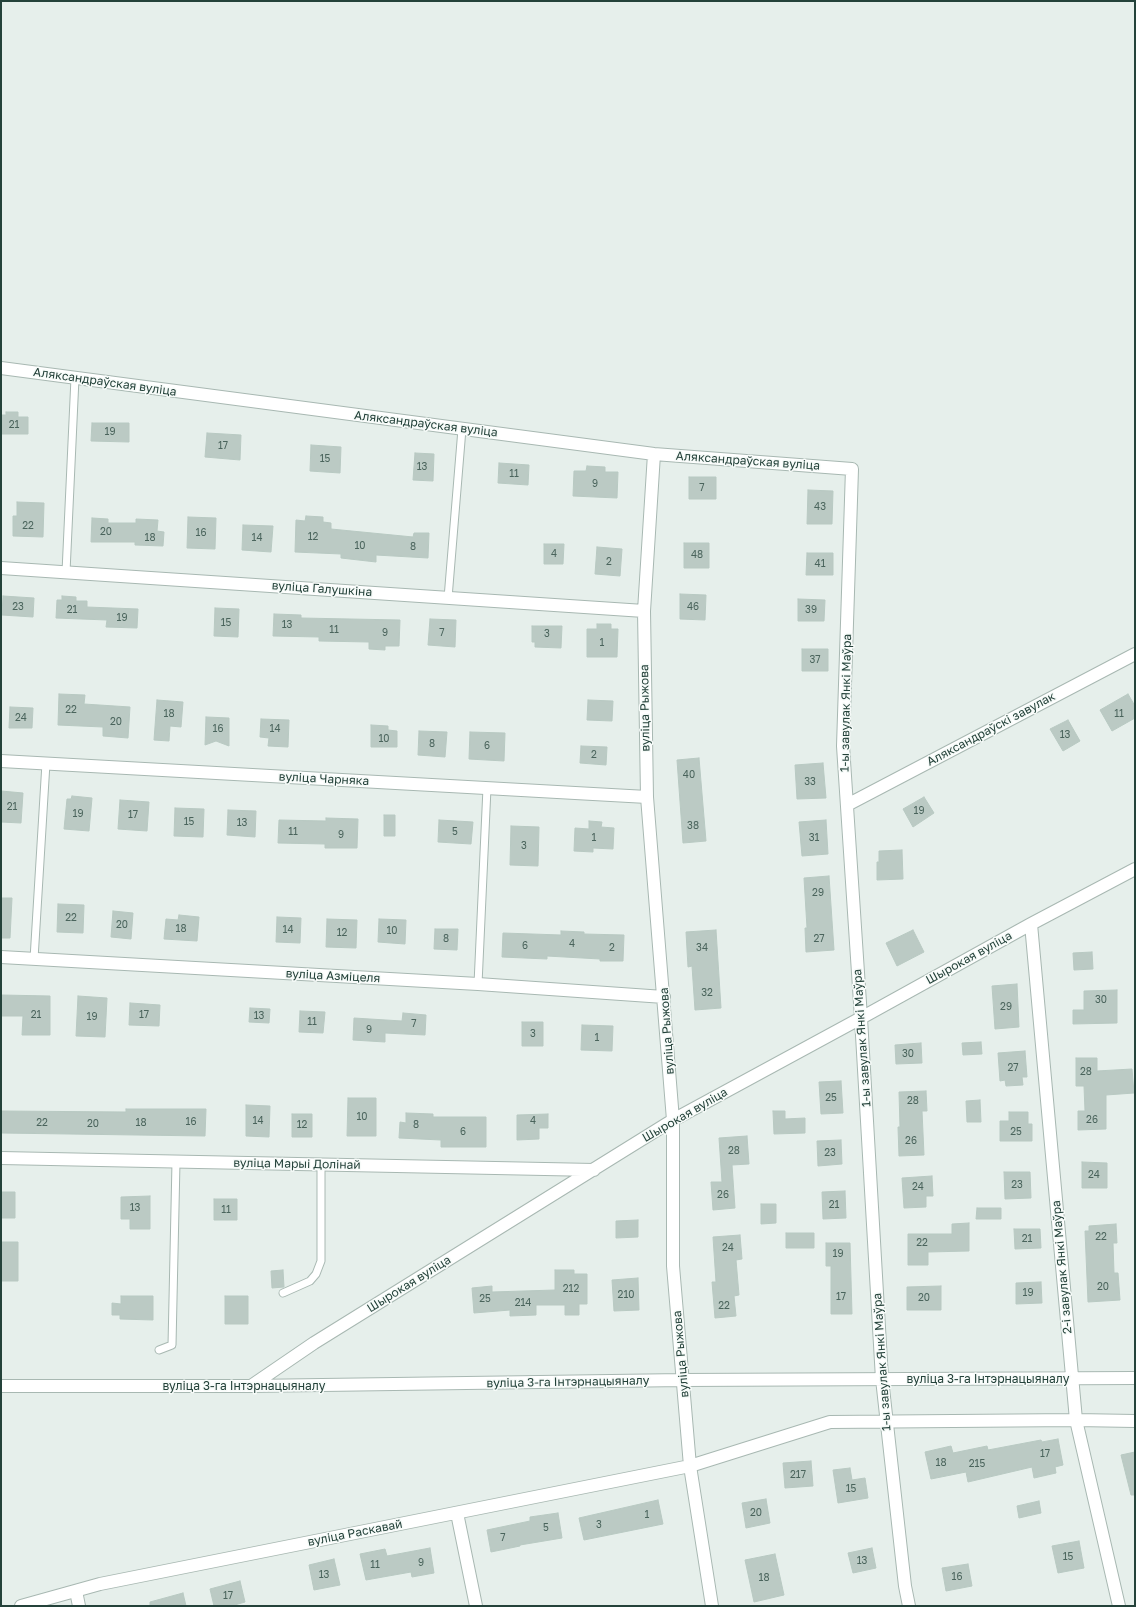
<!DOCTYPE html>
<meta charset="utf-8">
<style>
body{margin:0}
#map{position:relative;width:1136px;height:1607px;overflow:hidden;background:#e6efeb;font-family:"Golos Text",sans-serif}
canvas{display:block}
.frame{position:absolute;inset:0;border:2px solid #24423a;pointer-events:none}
</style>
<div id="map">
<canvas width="1136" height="1607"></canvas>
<div class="frame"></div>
</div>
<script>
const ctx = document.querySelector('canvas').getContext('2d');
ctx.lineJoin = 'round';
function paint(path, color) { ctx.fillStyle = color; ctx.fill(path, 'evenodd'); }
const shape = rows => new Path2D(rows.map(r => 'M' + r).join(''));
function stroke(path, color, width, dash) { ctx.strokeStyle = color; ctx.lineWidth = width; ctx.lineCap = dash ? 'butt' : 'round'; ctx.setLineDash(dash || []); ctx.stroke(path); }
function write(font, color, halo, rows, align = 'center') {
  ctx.font = font + ' "Golos Text",sans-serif'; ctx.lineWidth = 3; ctx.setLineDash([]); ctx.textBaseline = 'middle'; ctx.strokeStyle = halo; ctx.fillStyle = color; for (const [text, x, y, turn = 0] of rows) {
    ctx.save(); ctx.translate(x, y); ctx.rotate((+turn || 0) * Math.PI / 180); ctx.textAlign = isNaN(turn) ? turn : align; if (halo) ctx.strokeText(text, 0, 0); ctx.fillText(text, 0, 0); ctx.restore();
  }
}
const building = shape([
 [6,412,18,412,18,417,28,417,28,434,1,434,1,415,6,415,6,412],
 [92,423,129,423,129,442,91,441,92,423],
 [207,433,241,435,240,460,205,457,207,433],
 [311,445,341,447,340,473,310,471,311,445],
 [415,453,434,454,433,481,413,480,415,453],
 [499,463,529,465,528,485,498,483,499,463],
 [587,466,605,467,605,472,618,472,617,498,573,496,574,471,586,471,587,466],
 [689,477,716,477,716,499,689,499,689,477],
 [808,490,833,491,832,524,807,524,808,490],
 [17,502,44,503,43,537,13,536,13,516,17,516,17,502],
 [306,516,323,517,323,522,331,523,331,529,413,537,414,533,429,533,428,558,376,555,376,562,341,558,341,554,295,552,296,520,305,521,306,516],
 [188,517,216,518,215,549,187,548,188,517],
 [92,518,108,519,108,523,136,523,136,519,158,520,157,531,164,532,163,546,135,545,135,542,91,542,92,518],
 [243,525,273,526,271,552,242,550,243,525],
 [684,543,709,543,709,568,684,568,684,543],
 [544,544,564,544,563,564,544,564,544,544],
 [597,547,622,549,620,576,595,574,597,547],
 [807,553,833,553,833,575,806,575,807,553],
 [680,594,706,595,705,620,680,619,680,594],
 [3,596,34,598,33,617,2,615,3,596],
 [62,596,76,597,76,601,87,601,87,607,138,609,137,628,106,627,107,620,56,618,57,600,62,600,62,596],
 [798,599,825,600,824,621,798,621,798,599],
 [215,608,239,609,238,637,214,636,215,608],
 [274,614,301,615,301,618,400,620,399,646,385,646,385,650,369,649,369,642,319,641,319,637,273,636,274,614],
 [430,619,456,620,455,647,428,645,430,619],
 [597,624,611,624,611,629,618,629,617,657,587,657,587,629,597,629,597,624],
 [532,626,562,626,561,648,535,647,535,642,532,642,532,626],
 [802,649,828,649,828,671,802,671,802,649],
 [59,694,85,695,84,704,130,707,128,738,103,736,103,727,58,725,59,694],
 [1128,694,1135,706,1135,718,1112,731,1100,710,1128,694],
 [157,700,183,702,181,727,170,726,169,741,154,740,157,700],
 [588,700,613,701,612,721,587,720,588,700],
 [10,707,33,708,32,728,9,728,10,707],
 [206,717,229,718,229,746,216,741,205,745,206,717],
 [261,719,289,720,288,747,268,746,269,738,260,737,261,719],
 [1068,720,1080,741,1063,751,1050,729,1068,720],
 [371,725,388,726,388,730,397,731,397,747,371,747,371,725],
 [419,731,447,732,445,757,418,755,419,731],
 [470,732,505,733,504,761,469,759,470,732],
 [581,746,607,747,606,765,580,763,581,746],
 [699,758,706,841,683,843,677,760,699,758],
 [823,763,826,798,797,799,795,765,823,763],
 [1,791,23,793,21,823,1,822,1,791],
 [72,796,92,798,89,831,64,829,67,799,71,799,72,796],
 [924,797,934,813,913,827,903,809,924,797],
 [120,800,149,802,147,831,118,829,120,800],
 [175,808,204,809,203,837,174,836,175,808],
 [228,810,256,811,255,837,227,835,228,810],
 [384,815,395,815,395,836,384,836,384,815],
 [326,818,358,819,357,848,325,848,325,844,278,843,279,820,326,821,326,818],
 [439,820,473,822,471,844,438,842,439,820],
 [826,820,828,854,802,856,799,822,826,820],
 [589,821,602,822,601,827,614,828,613,849,593,848,593,852,574,851,575,828,589,829,589,821],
 [511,826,539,827,538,866,510,865,511,826],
 [902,850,903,879,877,880,877,862,879,862,879,851,902,850],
 [829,876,834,950,806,952,805,928,807,928,804,878,829,876],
 [1,898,12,898,10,938,1,938,1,898],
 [58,904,84,905,83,933,57,932,58,904],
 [113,911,133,913,131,939,111,937,113,911],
 [179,915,199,917,197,941,164,939,166,919,178,920,179,915],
 [277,917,301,918,300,943,276,942,277,917],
 [327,919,357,920,356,948,326,947,327,919],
 [379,919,406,920,405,944,378,942,379,919],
 [435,929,458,929,457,950,434,949,435,929],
 [716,930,721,1008,695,1010,692,966,688,967,686,932,716,930],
 [913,930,924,952,897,966,886,943,913,930],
 [561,931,584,932,584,934,624,935,623,961,600,961,600,959,547,956,547,959,502,957,503,933,561,935,561,931],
 [1092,952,1093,969,1074,970,1073,953,1092,952],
 [1017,984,1019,1027,995,1029,992,986,1017,984],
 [1117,990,1117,1023,1073,1024,1073,1010,1084,1010,1084,991,1117,990],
 [1,995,50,996,50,1035,22,1035,23,1016,1,1016,1,995],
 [78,996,107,998,105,1037,76,1036,78,996],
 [130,1003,160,1005,159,1026,129,1025,130,1003],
 [250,1008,270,1009,269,1023,249,1022,250,1008],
 [300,1011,325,1012,323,1033,299,1032,300,1011],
 [403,1013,426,1015,425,1035,385,1033,385,1042,353,1040,354,1018,402,1021,403,1013],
 [522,1022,543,1022,543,1046,522,1046,522,1022],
 [582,1025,613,1026,612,1051,581,1050,582,1025],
 [981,1042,982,1054,963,1055,962,1043,981,1042],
 [921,1043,922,1063,896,1064,895,1045,921,1043],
 [1025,1051,1027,1077,1022,1077,1023,1085,1006,1086,1005,1080,1000,1081,998,1053,1025,1051],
 [1076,1058,1097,1058,1097,1071,1132,1069,1134,1093,1106,1095,1106,1129,1078,1130,1078,1111,1085,1111,1084,1086,1076,1086,1076,1058],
 [841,1081,843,1113,821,1114,819,1082,841,1081],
 [926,1091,927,1111,922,1111,924,1155,899,1156,898,1127,900,1127,899,1092,926,1091],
 [348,1098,376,1098,376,1136,347,1136,348,1098],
 [980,1100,981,1122,967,1122,966,1101,980,1100],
 [246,1105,270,1106,269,1137,246,1136,246,1105],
 [126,1109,206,1109,205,1136,1,1133,1,1111,126,1112,126,1109],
 [773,1111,785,1111,785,1119,805,1118,805,1133,774,1134,773,1111],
 [1009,1112,1028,1112,1028,1124,1032,1124,1032,1141,1000,1141,1000,1121,1009,1121,1009,1112],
 [406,1113,433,1114,433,1117,486,1117,486,1147,441,1147,441,1140,399,1138,400,1122,406,1123,406,1113],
 [292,1114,312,1114,312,1137,292,1137,292,1114],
 [548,1114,548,1128,539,1128,539,1139,517,1140,517,1115,548,1114],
 [747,1136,749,1164,732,1165,735,1208,713,1210,711,1182,722,1182,719,1138,747,1136],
 [841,1140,842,1164,818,1166,817,1141,841,1140],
 [1082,1162,1107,1163,1107,1188,1082,1188,1082,1162],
 [1004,1172,1030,1172,1031,1198,1005,1199,1004,1172],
 [932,1176,933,1196,926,1196,926,1207,904,1208,902,1178,932,1176],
 [845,1191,846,1218,823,1219,822,1192,845,1191],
 [1,1192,15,1192,15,1218,1,1218,1,1192],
 [150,1196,150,1229,130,1229,130,1219,121,1219,121,1197,150,1196],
 [214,1199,237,1199,237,1220,214,1220,214,1199],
 [761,1204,776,1204,776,1223,761,1224,761,1204],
 [977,1208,1001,1208,1001,1219,976,1219,977,1208],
 [638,1220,638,1237,616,1238,616,1221,638,1220],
 [969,1223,969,1251,928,1252,928,1265,908,1265,908,1234,952,1234,952,1224,969,1223],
 [1116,1224,1117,1243,1113,1243,1114,1273,1118,1273,1120,1300,1088,1302,1085,1231,1089,1231,1089,1226,1116,1224],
 [1014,1229,1040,1229,1041,1248,1015,1249,1014,1229],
 [786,1233,814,1233,814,1248,786,1248,786,1233],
 [740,1235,742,1259,736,1260,739,1295,734,1296,736,1316,715,1318,712,1282,716,1282,713,1237,740,1235],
 [1,1242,18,1242,18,1281,1,1281,1,1242],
 [826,1243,850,1243,852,1314,831,1314,831,1266,826,1266,826,1243],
 [283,1270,284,1287,272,1288,271,1271,283,1270],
 [555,1270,574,1270,574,1274,587,1274,587,1304,579,1304,579,1315,565,1315,565,1305,536,1305,536,1315,510,1316,510,1310,474,1313,472,1288,492,1286,492,1292,555,1290,555,1270],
 [638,1278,639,1310,614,1311,612,1280,638,1278],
 [1041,1282,1042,1303,1016,1304,1016,1283,1041,1282],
 [941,1286,941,1310,907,1310,907,1287,941,1286],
 [121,1296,153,1296,153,1320,120,1319,120,1315,112,1315,112,1303,121,1304,121,1296],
 [225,1296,248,1296,248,1324,225,1324,225,1296],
 [1058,1439,1063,1465,1055,1467,1056,1473,1034,1478,1032,1467,968,1482,966,1472,931,1479,925,1452,951,1446,953,1453,987,1446,988,1450,1041,1440,1042,1442,1058,1439],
 [1135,1452,1135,1495,1131,1495,1121,1455,1135,1452],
 [811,1461,813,1486,785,1488,783,1463,811,1461],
 [850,1468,852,1480,865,1478,868,1498,838,1503,833,1470,850,1468],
 [766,1499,770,1523,746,1528,742,1503,766,1499],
 [658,1500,663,1524,584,1540,579,1518,658,1500],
 [1039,1501,1041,1513,1019,1518,1017,1506,1039,1501],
 [558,1513,562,1538,520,1545,520,1546,491,1552,487,1530,530,1521,530,1517,558,1513],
 [1079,1541,1084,1568,1058,1573,1052,1546,1079,1541],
 [430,1548,434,1573,412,1577,411,1572,366,1580,360,1554,385,1549,387,1556,430,1548],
 [872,1548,876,1568,853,1573,848,1553,872,1548],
 [775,1554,784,1595,754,1602,745,1560,775,1554],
 [334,1559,340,1585,314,1590,309,1565,334,1559],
 [968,1564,972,1586,946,1591,942,1568,968,1564],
 [240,1581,245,1602,231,1606,214,1606,210,1589,240,1581],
 [183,1593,186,1606,150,1606,150,1602,183,1593]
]);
paint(building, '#bbcac4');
stroke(building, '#b8c9c2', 1);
const lane = shape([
 [66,572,75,378],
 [448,598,462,429],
 [34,959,46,763],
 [478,984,487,788],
 [283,1293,310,1281,316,1274,321,1261,321,1165],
 [159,1350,172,1345,176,1162]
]);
const street = shape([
 [1,368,654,454,852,469,843,746,861,1018,882,1379,905,1586,909,1606],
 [654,454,644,611,647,797,673,1120,673,1266,690,1466,712,1606],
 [1,568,644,611],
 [1,761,647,797],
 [847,805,1135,654],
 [1031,924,1076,1420,1119,1606],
 [1,957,478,984,664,997],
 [1,1158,594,1170],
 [1,1386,250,1386,683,1380,1135,1378],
 [251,1386,314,1343,673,1120,861,1018,1031,924,1135,869],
 [457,1513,476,1606],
 [76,1591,79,1606],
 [21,1606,100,1584,690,1466,830,1422,1076,1420,1135,1421]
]);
stroke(lane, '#a8b8b2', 9);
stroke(street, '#a8b8b2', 14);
stroke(lane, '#fff', 7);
stroke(street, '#fff', 12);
write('10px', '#4a645c', null, [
 ["21",14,425],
 ["19",110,432],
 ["17",223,446],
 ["15",325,459],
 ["13",422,467],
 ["11",514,474],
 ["9",595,484],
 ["7",702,488],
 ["43",820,507],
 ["22",28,526],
 ["20",106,532],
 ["16",201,533],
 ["12",313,537],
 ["18",150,538],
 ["14",257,538],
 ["10",360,546],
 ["8",413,547],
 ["4",554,554],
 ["48",697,555],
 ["2",609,562],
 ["41",820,564],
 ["23",18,607],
 ["46",693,607],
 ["21",72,610],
 ["39",811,610],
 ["19",122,618],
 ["15",226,623],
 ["13",287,625],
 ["11",334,630],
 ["9",385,633],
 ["7",442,633],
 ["3",547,634],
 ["1",602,643],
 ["37",815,660],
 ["22",71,710],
 ["18",169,714],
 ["11",1119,714],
 ["24",21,718],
 ["20",116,722],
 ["16",218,729],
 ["14",275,729],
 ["13",1065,735],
 ["10",384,739],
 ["8",432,744],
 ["6",487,746],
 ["2",594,755],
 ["40",689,775],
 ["33",810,782],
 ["21",12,807],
 ["19",919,811],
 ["19",78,814],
 ["17",133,815],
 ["15",189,822],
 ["13",242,823],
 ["38",693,826],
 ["11",293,832],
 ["5",455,832],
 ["9",341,835],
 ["1",594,838],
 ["31",814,838],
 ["3",524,846],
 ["29",818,893],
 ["22",71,918],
 ["20",122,925],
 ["18",181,929],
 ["14",288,930],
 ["10",392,931],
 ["12",342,933],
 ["8",446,939],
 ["27",819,939],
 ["4",572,944],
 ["6",525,946],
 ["2",612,948],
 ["34",702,948],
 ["32",707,993],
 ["30",1101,1000],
 ["29",1006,1007],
 ["21",36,1015],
 ["17",144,1015],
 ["13",259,1016],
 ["19",92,1017],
 ["11",312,1022],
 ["7",414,1024],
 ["9",369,1030],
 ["3",533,1034],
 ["1",597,1038],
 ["30",908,1054],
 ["27",1013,1068],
 ["28",1086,1072],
 ["25",831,1098],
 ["28",913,1101],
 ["10",362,1117],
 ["26",1092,1120],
 ["14",258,1121],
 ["4",533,1121],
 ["16",191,1122],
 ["22",42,1123],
 ["18",141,1123],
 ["20",93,1124],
 ["12",302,1125],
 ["8",416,1125],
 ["6",463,1132],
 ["25",1016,1132],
 ["26",911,1141],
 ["28",734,1151],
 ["23",830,1153],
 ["24",1094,1175],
 ["23",1017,1185],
 ["24",918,1187],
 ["26",723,1195],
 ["21",834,1205],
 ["13",135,1208],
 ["11",226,1210],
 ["22",1101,1237],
 ["21",1027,1239],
 ["22",922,1243],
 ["24",728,1248],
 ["19",838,1254],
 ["20",1103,1287],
 ["212",571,1289],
 ["19",1028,1293],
 ["210",626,1295],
 ["17",841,1297],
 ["20",924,1298],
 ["25",485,1299],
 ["214",523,1303],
 ["22",724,1306],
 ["17",1045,1454],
 ["18",941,1463],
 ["215",977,1464],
 ["217",798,1475],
 ["15",851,1489],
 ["20",756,1513],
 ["1",647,1515],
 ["3",599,1525],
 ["5",546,1528],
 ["7",503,1538],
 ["15",1068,1557],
 ["13",862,1561],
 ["9",421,1563],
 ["11",375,1565],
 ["13",324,1575],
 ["16",957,1577],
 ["18",764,1578],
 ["17",228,1596]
]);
write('12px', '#24423a', '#f7fbf9', [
 ["Аляксандраўская вуліца",105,382,8],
 ["Аляксандраўская вуліца",426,424,7],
 ["Аляксандраўская вуліца",748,461,4],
 ["вуліца Галушкіна",322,589,4],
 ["1-ы завулак Янкі Маўра",846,703,-89],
 ["вуліца Рыжова",645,708,-91],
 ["Аляксандраўскі завулак",991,729,-28],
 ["вуліца Чарняка",324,779,3],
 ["Шырокая вуліца",969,958,-29],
 ["вуліца Азміцеля",333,976,3],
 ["вуліца Рыжова",667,1031,-94],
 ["1-ы завулак Янкі Маўра",862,1038,-94],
 ["Шырокая вуліца",685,1115,-30],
 ["вуліца Марыі Долінай",297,1164,1],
 ["2-і завулак Янкі Маўра",1062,1267,-95],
 ["Шырокая вуліца",409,1284,-32],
 ["вуліца Рыжова",681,1354,-95],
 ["1-ы завулак Янкі Маўра",882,1362,-94],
 ["вуліца 3-га Інтэрнацыяналу",988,1379],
 ["вуліца 3-га Інтэрнацыяналу",568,1382,-1],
 ["вуліца 3-га Інтэрнацыяналу",244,1386],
 ["вуліца Раскавай",355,1533,-11]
]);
</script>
